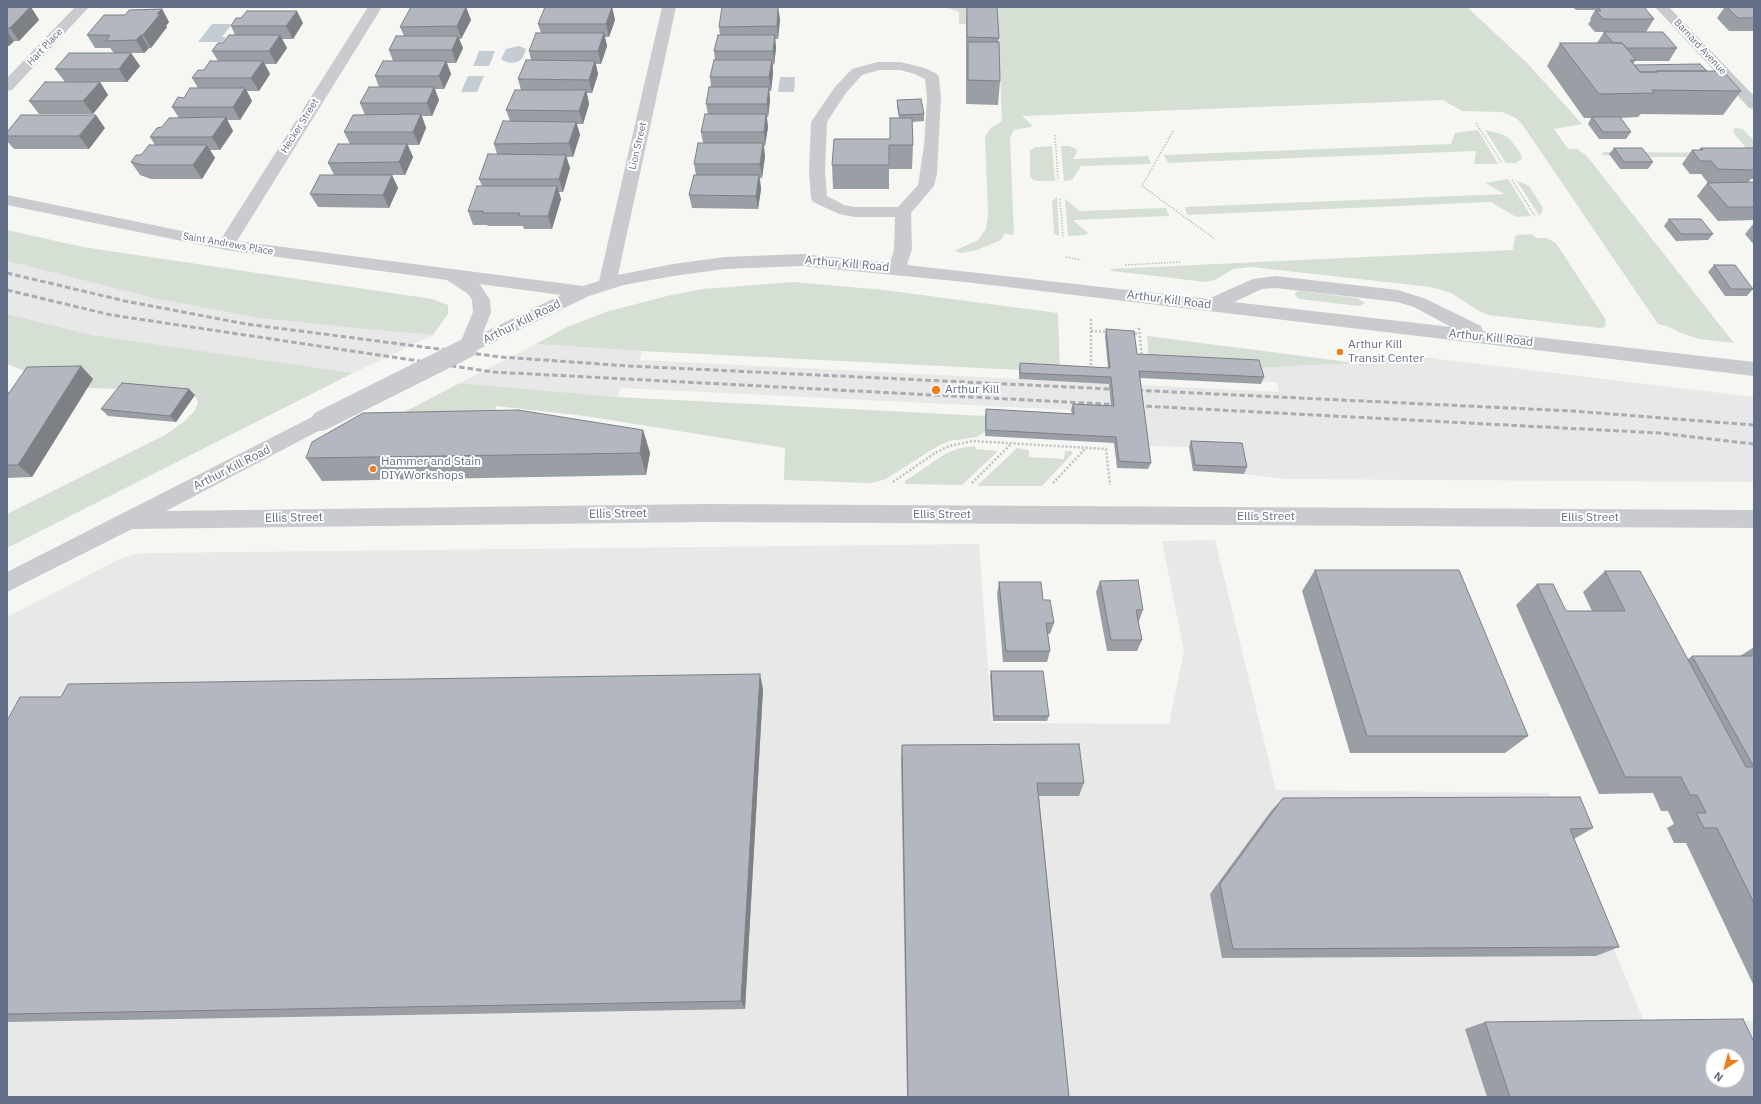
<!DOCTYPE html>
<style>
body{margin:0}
#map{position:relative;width:1761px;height:1104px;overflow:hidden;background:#f6f7f3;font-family:"IBM Plex Sans",sans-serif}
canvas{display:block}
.frame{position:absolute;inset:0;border:8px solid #636f87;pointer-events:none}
.north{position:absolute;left:1705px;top:1048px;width:40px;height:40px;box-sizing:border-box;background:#fff;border:1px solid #c1c5cf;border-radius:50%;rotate:216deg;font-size:11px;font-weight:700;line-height:16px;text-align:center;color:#636f87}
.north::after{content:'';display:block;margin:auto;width:14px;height:18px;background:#f17c1a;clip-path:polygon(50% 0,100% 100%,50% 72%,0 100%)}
</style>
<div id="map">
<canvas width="1761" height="1104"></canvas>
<div class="frame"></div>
<div class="north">N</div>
</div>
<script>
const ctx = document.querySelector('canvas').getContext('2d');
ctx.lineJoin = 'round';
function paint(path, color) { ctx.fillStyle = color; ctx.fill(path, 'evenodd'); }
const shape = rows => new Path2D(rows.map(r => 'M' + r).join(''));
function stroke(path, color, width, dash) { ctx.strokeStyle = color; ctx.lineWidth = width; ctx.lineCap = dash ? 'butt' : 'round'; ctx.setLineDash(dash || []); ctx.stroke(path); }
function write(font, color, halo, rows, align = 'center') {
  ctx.font = font + ' "IBM Plex Sans",sans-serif'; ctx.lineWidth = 4; ctx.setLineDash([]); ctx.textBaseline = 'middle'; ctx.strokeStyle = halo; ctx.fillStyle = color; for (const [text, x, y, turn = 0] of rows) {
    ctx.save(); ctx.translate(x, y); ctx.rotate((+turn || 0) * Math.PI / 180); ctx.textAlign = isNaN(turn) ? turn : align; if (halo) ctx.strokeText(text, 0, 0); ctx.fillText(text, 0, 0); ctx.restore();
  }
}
paint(shape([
 [7,261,157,299,259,318,364,329,433,335,353,373,92,335,7,314],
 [536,344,642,351,640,360,1279,392,1277,382,1260,382,1257,368,1438,359,1754,397,1754,482,1285,479,1244,474,1189,447,1146,446,1071,410,621,388,617,397,460,383],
 [1215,540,1276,790,1549,793,1643,1019,1754,1021,1754,1097,7,1097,7,617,120,559,136,554,152,553,979,544,992,723,1169,724,1184,651,1162,541],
 [1713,1056,1737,1056,1737,1080,1713,1080]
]), '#e7e8e7');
paint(shape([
 [945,7,1467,7,1527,63,1575,116,1582,124,1554,129,1568,149,1577,149,1586,155,1734,343,1699,339,1681,333,1667,326,1658,324,1522,124,1516,118,1502,112,1462,111,1443,100,1022,116,1032,125,1031,127,1014,130,1010,137,1014,235,1004,234,1001,240,977,250,962,253,954,251,978,240,986,229,988,214,985,137,991,128,1002,121,998,24,959,24,959,12],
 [1735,128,1743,129,1754,141,1754,157,1639,157,1603,155,1601,154,1605,152,1750,153,1733,132],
 [1478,130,1498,164,1474,164,1476,151,1168,163,1164,155,1451,144,1455,133],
 [1485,130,1501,134,1509,138,1521,154,1522,159,1515,163,1506,163],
 [1052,146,1055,181,1038,181,1033,180,1030,176,1030,150,1036,147],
 [1061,146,1069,146,1076,149,1077,152,1073,159,1148,156,1151,164,1081,166,1072,180,1064,181],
 [1508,179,1531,216,1516,217,1491,202,1187,215,1185,207,1505,194,1485,183],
 [1516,180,1529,186,1543,208,1541,214,1539,215],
 [1057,197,1059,236,1054,234,1052,201],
 [1065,199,1080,211,1166,208,1169,216,1073,220,1088,233,1085,235,1068,236],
 [7,230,83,247,432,299,448,305,448,314,433,335,364,329,259,318,157,299,7,261],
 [1532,234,1536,238,1546,238,1556,243,1606,320,1605,327,1600,328,1488,315,1479,311,1451,293,1431,287,1251,267,1233,269,1215,280,1206,282,1112,271,1110,269,1513,250,1515,237,1517,235],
 [793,282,884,290,1058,313,1060,372,642,351,536,344,567,327,606,312,667,296,703,289],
 [1299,291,1357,298,1365,303,1359,306,1299,299,1295,295,1296,292],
 [7,314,92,335,353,373,7,548,7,514,165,435,185,421,195,410,198,403,195,395,128,389,87,388,93,379,25,371,7,364],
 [1147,336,1349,362,1369,361,1398,355,1438,359,1257,368,1149,361],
 [460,383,617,397,985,416,985,432,976,437,949,441,936,447,886,479,876,482,869,483,784,480,785,448,585,416,496,406,494,421,381,424],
 [975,446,976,449,998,451,962,485,905,484,905,481,945,454,960,448],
 [1017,448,1029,450,1029,457,1064,459,1065,451,1071,451,1073,453,1042,486,977,486]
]), '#d6dfd4');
paint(shape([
 [212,24,232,24,222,37,226,37,223,42,198,42],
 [519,46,526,49,522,59,517,62,510,63,502,60,501,59,506,49],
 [479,51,495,51,489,66,473,66],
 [468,76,484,76,477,92,461,92],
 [780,77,795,77,794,92,778,92]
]), '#c6ccd4');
stroke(shape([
 [1476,123,1502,163],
 [1173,131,1142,186,1215,239],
 [1055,135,1058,180],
 [1512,180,1535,216],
 [1060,199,1063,236],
 [1066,257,1081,260],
 [1125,265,1181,262]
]), '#bfc1c4', 1.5, [1.5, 1.5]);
stroke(shape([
 [1091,319,1091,368],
 [1139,328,1142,357],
 [1091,331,1108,332],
 [1131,333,1139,334],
 [893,482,935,453,949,446,973,441,1106,449,1110,485],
 [972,483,1011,444],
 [1053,483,1087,447]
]), '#bfc1c4', 2.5, [2, 2]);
paint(shape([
 [75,7,89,7,12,90,7,91,7,78,75,7],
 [368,7,382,7,237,241,583,286,599,281,662,7,676,7,618,275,673,264,725,257,802,254,890,263,894,249,895,217,855,217,839,214,813,202,811,198,809,171,811,122,835,87,852,69,878,62,900,62,925,68,937,74,939,77,941,98,937,174,934,186,911,213,912,249,907,265,1208,299,1253,279,1276,276,1398,290,1426,299,1481,326,1483,331,1754,362,1754,376,965,282,802,266,725,269,673,276,624,285,589,296,467,355,460,353,458,348,473,312,472,300,468,294,447,280,226,250,7,205,7,195,221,239,368,7],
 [879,70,900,70,915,74,925,79,927,98,924,146,918,185,898,207,855,207,844,205,827,196,825,171,827,122,846,93,862,75,879,70],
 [479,284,561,295,483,333,491,312,490,300,481,286,479,284],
 [1276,288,1397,302,1414,307,1451,327,1234,302,1262,289,1276,288],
 [1655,7,1669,7,1754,96,1754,109,1749,108,1655,7],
 [321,414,328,416,331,421,328,426,166,511,705,504,1754,510,1754,528,705,522,132,529,7,592,7,572,314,416,321,414]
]), '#c9cbcf');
stroke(shape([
 [7,273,125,301,246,324,501,357,629,366,1572,411,1754,425],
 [7,290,111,315,493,372,1659,433,1754,444]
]), '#a8acb3', 3, [5.5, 3]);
stroke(shape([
 [321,421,467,348]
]), '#c9cbcf', 20);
paint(shape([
 [7,7,31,7,39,20,19,41,14,41,9,46,7,46],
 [466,7,471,20,461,39,459,39,463,48,456,63,447,63,451,74,444,89,435,89,439,100,432,116,422,116,426,128,419,145,408,145,413,157,405,175,392,175,398,188,389,208,318,207,310,194,334,175,328,163,350,144,344,132,365,115,360,103,379,87,375,76,393,61,389,50,404,36,400,27],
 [612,7,615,20,609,37,605,37,607,46,601,64,596,64,598,74,592,93,587,93,589,104,583,124,577,124,580,135,573,157,566,157,570,168,563,192,559,192,561,199,552,229,524,229,523,226,488,226,487,225,473,225,468,211,482,186,479,179,497,154,494,144,510,121,506,110,521,90,518,79,531,60,529,51,541,33,538,24],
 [967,7,997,7,999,38,998,42,1000,81,998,105,966,104,966,25],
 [1573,7,1644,7,1654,19,1646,32,1677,48,1669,61,1635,61,1633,64,1634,65,1707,71,1741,91,1723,115,1641,114,1638,117,1620,118,1631,132,1626,139,1599,139,1588,124,1591,118,1584,118,1547,66,1560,43,1597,43,1604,32,1595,32,1588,24,1591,20,1590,19,1595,10,1576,10],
 [1705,7,1754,7,1754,31,1729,31,1717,18,1724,8,1706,8],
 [162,9,169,22,166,26,167,27,151,48,149,48,144,53,131,53,140,66,127,82,65,82,55,69,114,53,110,48,95,48,87,35,125,15],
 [780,19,778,39,775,39,776,48,774,65,773,64,773,73,771,91,769,91,770,100,768,117,767,117,768,127,765,146,764,146,765,156,762,178,760,178,761,189,758,209,692,208,689,195,696,175,694,164,703,143,701,132,708,114,706,104,711,87,710,77,715,60,714,51,720,35,719,27],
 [303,23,293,39,282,39,287,48,276,64,265,64,270,74,259,91,247,91,252,101,240,120,227,120,233,131,220,150,210,150,215,158,202,179,151,179,140,175,131,162,155,145,150,137,162,127,179,118,172,107,184,98,198,88,192,78,204,70,218,61,212,51,235,35,231,26],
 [100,82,108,95,93,114,39,114,29,101],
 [897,100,924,114,924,121,912,122,913,145,912,169,889,169,889,189,833,189,832,165,890,139,899,118,897,106],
 [105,128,89,149,14,149,7,141,7,132],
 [1614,148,1653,162,1648,169,1620,169,1609,154],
 [1701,148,1754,148,1754,179,1751,179,1748,182,1754,182,1754,220,1718,221,1697,196,1707,183,1723,183,1708,183,1701,174,1690,174,1682,164,1692,150,1699,150],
 [1669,219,1713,234,1708,240,1676,241,1664,226],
 [1754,223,1754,245,1745,234],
 [1714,265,1753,289,1747,296,1725,296,1708,272],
 [1106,329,1137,354,1264,377,1261,384,1140,378,1151,463,1148,469,1117,468,1114,443,985,436,985,416,986,409,1072,414,1071,410,1073,404,1111,406,1109,384,1019,379,1019,370,1020,363,1108,368,1105,336],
 [81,366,93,379,32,477,7,478,7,390,9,393],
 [195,395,176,422,108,416,101,409],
 [643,430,650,453,646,475,322,481,306,458],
 [1191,441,1247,467,1244,474,1193,471,1189,447],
 [1315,570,1528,736,1505,753,1350,753,1302,591],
 [1605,571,1688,659,1692,656,1740,656,1754,647,1754,984,1753,984,1686,843,1674,843,1667,828,1674,824,1668,811,1661,811,1653,793,1599,794,1516,605,1537,584,1566,611,1592,611,1583,592],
 [1100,581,1143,610,1139,621,1138,621,1142,640,1137,651,1107,651,1096,592],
 [999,582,1043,600,1054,623,1050,634,1048,634,1050,651,1047,662,1003,662,997,594],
 [991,671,1049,716,1047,721,993,721,990,676],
 [763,689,745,1009,7,1022,7,721,61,697],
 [902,745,1084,783,1079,796,1039,796,1069,1097,907,1097,901,759],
 [1283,798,1593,828,1574,839,1619,947,1596,956,1222,958,1210,894,1271,811],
 [1485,1022,1754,1097,1487,1097,1465,1029]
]), '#9a9ea5');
paint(shape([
 [31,7,39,20,19,41,10,28],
 [466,7,471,20,461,39,457,26],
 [612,7,615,20,609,37,606,24],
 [778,7,780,19,778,39,777,26],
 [162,9,169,22,166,26,167,27,151,48,143,35,157,14],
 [297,11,303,23,293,39,286,26],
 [7,31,14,41,9,46,7,44],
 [604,33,607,46,601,64,598,51],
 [141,35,149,48,144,53,136,40],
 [280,35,287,48,276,64,269,51],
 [775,35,776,48,774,65,773,51],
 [458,36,463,48,456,63,452,50],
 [131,53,140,66,127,82,119,69],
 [772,60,773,73,771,91,769,77],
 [263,61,270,74,259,91,251,78],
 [446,61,451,74,444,89,439,76],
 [595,61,598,74,592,93,589,80],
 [100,82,108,95,93,114,83,101],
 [434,87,439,100,432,116,427,103],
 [769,87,770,100,768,117,767,104],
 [245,88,252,101,240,120,233,107],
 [586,90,589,104,583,124,579,111],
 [421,114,426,128,419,145,413,132],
 [766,114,768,127,765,146,764,132],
 [96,115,105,128,89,149,79,136],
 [226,117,233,131,220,150,212,137],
 [576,122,580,135,573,157,569,143],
 [763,143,765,156,762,178,760,164],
 [407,144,413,157,405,175,399,162],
 [207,145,215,158,202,179,193,165],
 [566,155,570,168,563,192,559,179],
 [392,175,398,188,389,208,383,195],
 [759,175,761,189,758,209,756,196],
 [557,186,561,199,552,229,548,216],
 [81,366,93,379,32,477,18,465],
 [189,389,195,395,176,422,170,416],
 [643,430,650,453,646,475,640,453],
 [760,674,763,689,745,1009,741,1001]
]), '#7d8186');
const building = shape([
 [7,7,30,7,10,28,7,28,7,7],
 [411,7,466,7,457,26,400,27,411,7],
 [545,7,612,7,606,24,538,24,545,7],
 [722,7,778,7,777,26,719,27,722,7],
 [967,7,997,7,999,38,967,37,967,7],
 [1598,7,1644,7,1654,19,1603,19,1596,11,1601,11,1598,7],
 [1727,7,1754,7,1754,18,1738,18,1727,7],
 [162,9,157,14,160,14,143,35,141,35,136,40,106,41,110,35,87,35,104,15,125,15,129,10,162,9],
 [247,11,297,11,286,26,231,26,236,18,241,18,247,11],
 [1604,32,1663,32,1677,48,1626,48,1622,43,1613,43,1604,32],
 [536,33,604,33,598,51,529,51,536,33],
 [229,35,280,35,269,51,212,51,218,43,223,43,229,35],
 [718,35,775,35,773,51,714,51,718,35],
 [396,36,458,36,452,50,389,50,396,36],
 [968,42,999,42,1000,81,968,80,968,42],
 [1560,43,1622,43,1636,60,1630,60,1640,72,1658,72,1657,71,1723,71,1741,91,1652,90,1654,93,1599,94,1560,43],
 [69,53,131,53,119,69,55,69,69,53],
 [526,60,595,61,589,80,518,79,526,60],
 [714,60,772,60,769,77,710,77,714,60],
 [210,61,263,61,251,78,192,78,198,70,204,70,210,61],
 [383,61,446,61,439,76,375,76,383,61],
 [1700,64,1707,71,1657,71,1656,72,1640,72,1634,65,1700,64],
 [45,82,100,82,83,101,29,101,45,82],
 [369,87,434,87,427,103,360,103,369,87],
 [709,87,769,87,767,104,706,104,709,87],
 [190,88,245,88,233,107,172,107,178,97,184,98,190,88],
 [515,90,586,90,579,111,506,110,515,90],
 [921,99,924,114,899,115,897,100,921,99],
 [421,114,413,132,344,132,353,115,421,114],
 [705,114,766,114,764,132,701,132,705,114],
 [21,115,96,115,79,136,7,136,7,132,21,115],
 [226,117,212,137,150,137,157,128,162,127,169,118,226,117],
 [1592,117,1620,117,1631,132,1603,132,1592,117],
 [890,118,912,118,913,145,889,145,889,165,832,165,834,139,890,139,890,118],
 [503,121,576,122,569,143,494,144,503,121],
 [698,143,763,143,760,164,694,164,698,143],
 [338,144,407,144,399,162,328,163,338,144],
 [149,145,207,145,193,165,142,165,131,162,136,155,141,155,149,145],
 [1614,148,1642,148,1653,162,1624,162,1614,148],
 [1701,148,1754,148,1754,170,1718,169,1711,161,1700,161,1692,150,1703,150,1701,148],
 [488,154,566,155,559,179,479,179,488,154],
 [320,175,392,175,383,195,310,194,320,175],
 [694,175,759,175,756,196,689,195,694,175],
 [1754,182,1754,207,1728,207,1707,183,1754,182],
 [477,186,557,186,548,216,519,216,520,213,482,213,483,211,468,211,477,186],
 [1669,219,1701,219,1713,234,1681,234,1669,219],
 [1714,265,1735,265,1753,289,1731,289,1714,265],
 [1106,329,1134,331,1137,354,1259,360,1264,377,1139,371,1151,463,1119,461,1116,437,986,430,986,409,1074,414,1073,404,1114,406,1111,377,1020,373,1020,363,1110,368,1106,329],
 [81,366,18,465,7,465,7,396,27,367,81,366],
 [122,383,189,389,170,416,101,409,122,383],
 [518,410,643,430,640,453,306,458,312,442,363,413,518,410],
 [1191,441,1242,443,1247,467,1195,465,1191,441],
 [1315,570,1459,570,1528,736,1367,736,1315,570],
 [1605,571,1640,571,1746,767,1754,767,1692,656,1754,656,1754,903,1717,828,1704,828,1696,813,1706,813,1697,795,1690,795,1681,777,1625,777,1537,584,1553,584,1566,611,1625,611,1605,571],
 [1138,580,1143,610,1136,610,1142,640,1111,640,1100,581,1138,580],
 [999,582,1041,582,1043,600,1050,600,1054,623,1046,623,1050,651,1006,651,999,582],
 [991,671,1043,671,1049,716,994,716,991,671],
 [760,674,741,1001,7,1014,7,721,20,697,61,697,68,684,760,674],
 [1079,744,1084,783,1037,783,1069,1097,908,1097,902,745,1079,744],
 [1580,797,1593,828,1570,829,1619,947,1233,949,1220,884,1283,798,1580,797],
 [1743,1019,1754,1042,1754,1097,1510,1097,1485,1022,1743,1019],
 [1713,1056,1737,1056,1737,1080,1713,1080,1713,1056]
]);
paint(building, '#b3b8c0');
stroke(building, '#7d8186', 1);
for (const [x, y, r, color] of [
 [1340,352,4,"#f17c1a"],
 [936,390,5,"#f17c1a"],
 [373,469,4,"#f17c1a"]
]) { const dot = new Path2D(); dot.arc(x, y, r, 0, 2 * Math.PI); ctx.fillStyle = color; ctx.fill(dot); stroke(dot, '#fff', 1.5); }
write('10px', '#636f87', '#fff', [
 ["Hart Place",45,47,-47],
 ["Barnard Avenue",1700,47,47],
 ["Hecker Street",300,126,-58],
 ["Lion Street",638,146,-77],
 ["Saint Andrews Place",228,244,10]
]);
write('12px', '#636f87', '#fff', [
 ["Arthur Kill Road",847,264,5],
 ["Arthur Kill Road",1169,300,7],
 ["Arthur Kill Road",522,322,-26],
 ["Arthur Kill Road",1491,338,6],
 ["Arthur Kill Road",232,468,-27],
 ["Ellis Street",618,514,-1],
 ["Ellis Street",942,515],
 ["Ellis Street",1266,517],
 ["Ellis Street",294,518,-1],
 ["Ellis Street",1590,518]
]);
write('12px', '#636f87', '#fff', [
 ["Arthur Kill",1348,345],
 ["Transit Center",1348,359],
 ["Arthur Kill",945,390],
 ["Hammer and Stain",381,462],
 ["DIY Workshops",381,476]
], 'left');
</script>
